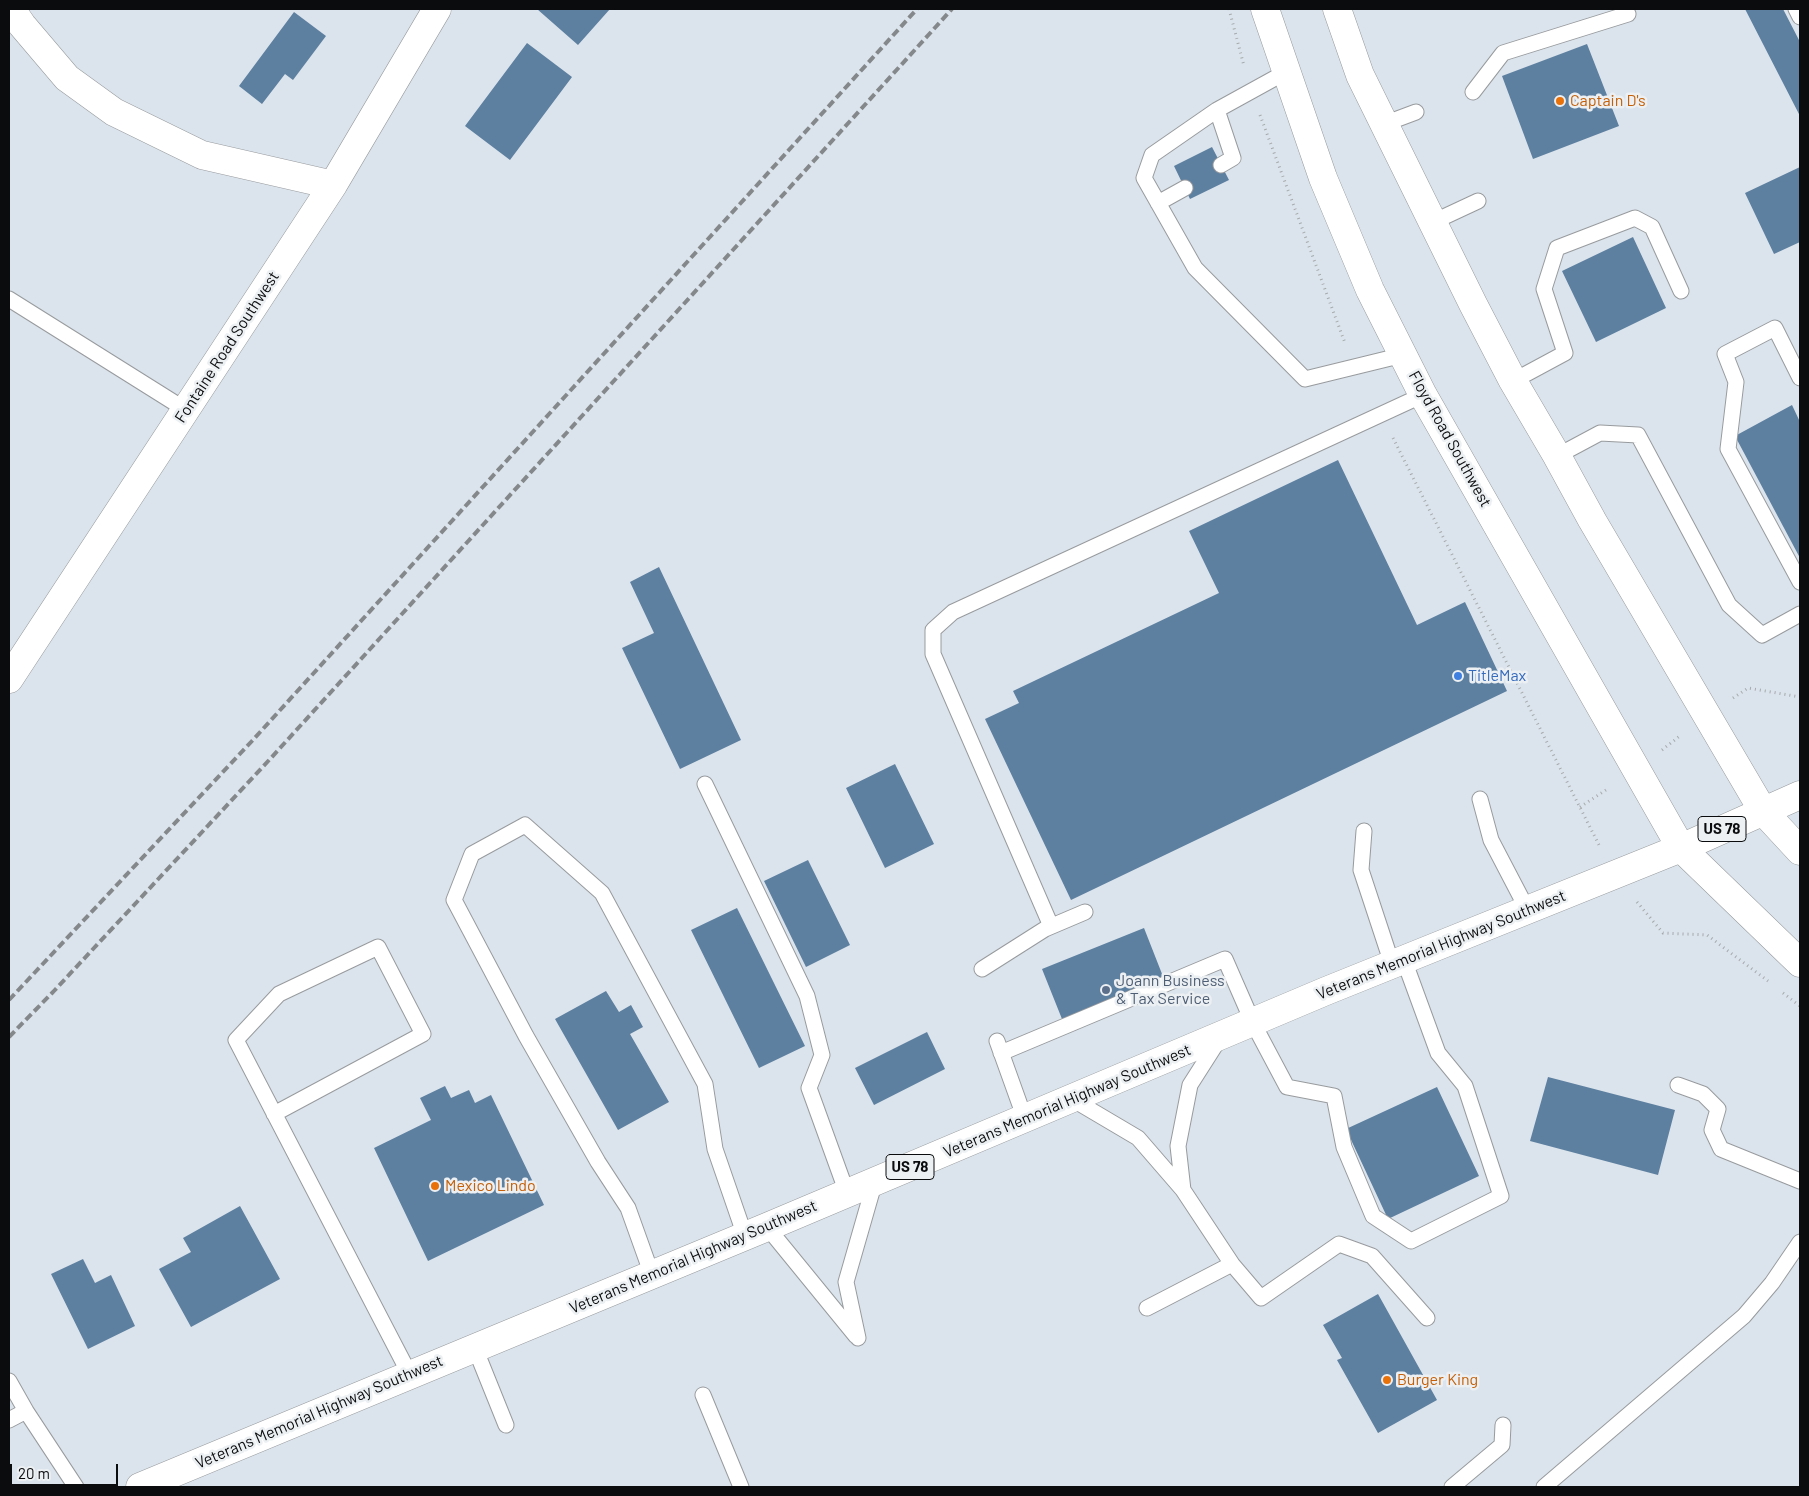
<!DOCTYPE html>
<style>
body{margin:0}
#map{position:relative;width:1809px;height:1496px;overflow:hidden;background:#ecf0f3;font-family:Barlow,sans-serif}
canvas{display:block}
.frame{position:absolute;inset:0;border:10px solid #0b0c0e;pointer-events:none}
.scale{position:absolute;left:10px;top:1464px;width:108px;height:22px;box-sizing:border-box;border:2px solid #0b0c0e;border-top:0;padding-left:6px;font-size:15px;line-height:18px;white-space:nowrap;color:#0b0c0e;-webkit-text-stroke:4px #ecf0f3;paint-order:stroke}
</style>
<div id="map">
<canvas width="1809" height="1496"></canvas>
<div class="frame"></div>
<div class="scale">20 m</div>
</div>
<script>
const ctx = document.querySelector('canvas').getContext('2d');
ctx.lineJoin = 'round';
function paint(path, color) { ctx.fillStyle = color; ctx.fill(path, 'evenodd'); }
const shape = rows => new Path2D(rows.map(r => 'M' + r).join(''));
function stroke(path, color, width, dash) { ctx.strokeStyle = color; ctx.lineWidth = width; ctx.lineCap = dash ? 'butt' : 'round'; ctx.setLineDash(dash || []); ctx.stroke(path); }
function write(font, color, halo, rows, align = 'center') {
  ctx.font = font + ' Barlow,sans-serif'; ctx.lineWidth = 5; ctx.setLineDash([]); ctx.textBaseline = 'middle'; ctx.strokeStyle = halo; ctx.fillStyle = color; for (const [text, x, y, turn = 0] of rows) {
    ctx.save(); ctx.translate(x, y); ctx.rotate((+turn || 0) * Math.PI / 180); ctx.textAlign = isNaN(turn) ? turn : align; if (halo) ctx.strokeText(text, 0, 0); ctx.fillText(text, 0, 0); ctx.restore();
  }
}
paint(shape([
 [9,9,1800,9,1800,1487,9,1487]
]), '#dbe4ec');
paint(shape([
 [537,9,610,9,578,45],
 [1745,9,1783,9,1800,42,1800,116],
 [294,12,326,36,293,80,285,74,262,104,239,86],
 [527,43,572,77,510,160,465,126],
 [1587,44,1619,126,1533,159,1502,76],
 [1212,147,1229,180,1190,199,1174,166],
 [1800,167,1800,242,1774,254,1745,193],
 [1633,237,1666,308,1596,342,1562,271],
 [1792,405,1800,422,1800,558,1735,436],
 [1338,460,1417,625,1465,602,1507,691,1071,900,985,719,1019,703,1013,691,1219,593,1189,531],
 [659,567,741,740,680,769,622,648,654,633,630,582],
 [895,764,934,844,885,868,846,788],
 [808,860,850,945,806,967,764,881],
 [737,908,805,1046,759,1068,691,930],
 [1144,928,1164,979,1062,1019,1042,969],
 [606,991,619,1012,631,1005,643,1027,630,1034,669,1102,618,1130,555,1019],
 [927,1032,945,1069,874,1105,855,1068],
 [1548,1077,1675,1110,1658,1175,1530,1141],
 [445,1086,451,1098,469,1090,475,1103,491,1095,544,1205,428,1261,374,1148,431,1120,420,1098],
 [1437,1087,1479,1176,1388,1219,1346,1129],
 [240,1206,280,1279,191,1327,159,1269,191,1252,183,1238],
 [83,1259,95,1283,111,1275,135,1326,88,1349,51,1274],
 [1378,1294,1437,1400,1378,1433,1337,1360,1342,1358,1323,1325]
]), '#5d7fa0');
const service = shape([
 [1796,9,1800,17],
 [1286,72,1217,110,1152,155,1144,178,1195,268,1305,379,1403,355],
 [1473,92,1503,53,1628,14],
 [1217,110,1233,158,1221,165],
 [1384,124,1416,112],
 [1158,203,1185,188],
 [1433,222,1478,201],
 [9,299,186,410],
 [1800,378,1775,328,1725,354,1736,382,1728,449,1800,582],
 [1513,381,1565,353,1544,289,1557,248,1635,218,1652,227,1681,291],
 [1557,456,1600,433,1638,435,1729,605,1762,635,1800,614],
 [705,784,807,996,822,1055,809,1088,847,1193],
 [1480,799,1491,840,1527,909],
 [1364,831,1361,870,1392,964],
 [1051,926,933,654,933,630,953,612,1423,395],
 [982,969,1045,929,1085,912],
 [997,1041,1025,1119],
 [1001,1053,1225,959,1253,1023,1287,1087,1334,1096,1344,1147,1373,1216,1411,1241,1501,1196,1465,1086,1438,1053,1404,960],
 [1678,1085,1703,1094,1718,1109,1712,1130,1721,1149,1800,1181],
 [1072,1099,1138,1138,1183,1190,1232,1264,1261,1298,1339,1244,1372,1256,1427,1318],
 [274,1114,423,1034,378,947,279,994,236,1040,410,1375],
 [1183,1190,1178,1146,1190,1085,1220,1038],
 [767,1227,856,1336],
 [652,1275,628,1208,598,1162,526,1036,454,900,472,854,525,825,602,893,705,1084,715,1149,745,1236],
 [1147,1308,1232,1264],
 [858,1338,846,1282,875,1181],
 [475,1348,506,1425],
 [9,1381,26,1411],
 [703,1395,741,1487],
 [9,1420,26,1411,76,1487],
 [1452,1487,1502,1445,1503,1425],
 [1544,1487,1744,1316,1772,1283,1800,1242]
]);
const minor = shape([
 [11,9,22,25,67,78,114,112,202,155,333,185],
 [9,679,333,185,437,9]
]);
const secondary = shape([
 [1265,9,1323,178,1370,290,1423,395,1681,848,1800,963],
 [1337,9,1360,75,1473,304,1513,381,1557,456,1592,520,1763,811,1800,851]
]);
const primary = shape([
 [140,1487,767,1227,1326,991,1681,848,1800,795]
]);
stroke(service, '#989b9e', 17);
stroke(minor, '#989b9e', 29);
stroke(secondary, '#989b9e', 29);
stroke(primary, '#989b9e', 29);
stroke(shape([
 [1229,9,1244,66],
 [1260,115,1345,343],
 [1393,438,1600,847],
 [1733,698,1748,688,1800,697],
 [1662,750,1681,735],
 [1580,807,1609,788],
 [1637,902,1663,933,1707,935,1768,981],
 [1783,993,1800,1006]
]), '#a6aaac', 3, [1, 4]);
stroke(service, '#fff', 15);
stroke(minor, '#fff', 28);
stroke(secondary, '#fff', 28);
stroke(primary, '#fff', 28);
stroke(shape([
 [9,1000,252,741,917,9],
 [9,1037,53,992,271,758,952,9]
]), '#85888b', 4, [8, 4]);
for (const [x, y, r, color] of [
 [1560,101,5,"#e8710a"],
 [1458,676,5,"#3f7fe0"],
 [1106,990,5,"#5c6f8a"],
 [435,1186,5,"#e8710a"],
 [1387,1380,5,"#e8710a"]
]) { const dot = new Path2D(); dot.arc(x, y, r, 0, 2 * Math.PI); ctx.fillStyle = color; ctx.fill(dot); stroke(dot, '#ecf0f3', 2); }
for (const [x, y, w] of [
 [1722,829,48],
 [910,1167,48]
]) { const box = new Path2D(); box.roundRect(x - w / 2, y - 12.5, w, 25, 4); ctx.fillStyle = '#ecf0f3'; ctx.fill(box); stroke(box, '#0b0c0e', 1); }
write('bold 15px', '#0b0c0e', null, [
 ["US 78",1722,829],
 ["US 78",910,1167]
]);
write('16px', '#c56008', '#ecf0f3', [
 ["Captain D's",1570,101],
 ["Mexico Lindo",445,1186],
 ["Burger King",1397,1380]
], 'left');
write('16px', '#0b0c0e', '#ecf0f3', [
 ["Fontaine Road Southwest",227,347,-57],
 ["Floyd Road Southwest",1450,439,61],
 ["Veterans Memorial Highway Southwest",1441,945,-22],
 ["Veterans Memorial Highway Southwest",1067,1101,-23],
 ["Veterans Memorial Highway Southwest",693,1257,-23],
 ["Veterans Memorial Highway Southwest",319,1412,-23]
]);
write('16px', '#366cbe', '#ecf0f3', [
 ["TitleMax",1468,676]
], 'left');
write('16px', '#4e5e75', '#ecf0f3', [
 ["Joann Business",1116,981],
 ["& Tax Service",1116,999]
], 'left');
</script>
